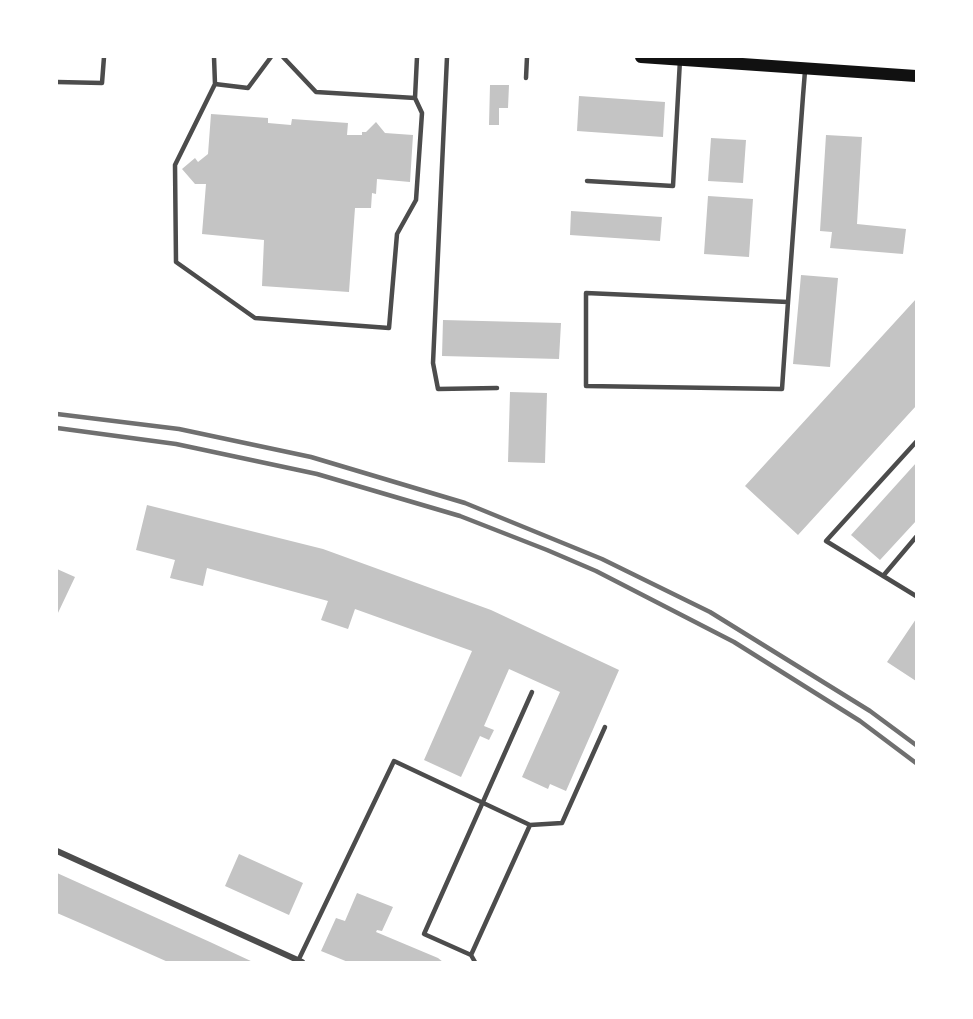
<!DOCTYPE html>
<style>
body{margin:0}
#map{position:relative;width:973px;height:1019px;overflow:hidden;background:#fff;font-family:"Roboto Serif",serif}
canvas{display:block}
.frame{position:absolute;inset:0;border:58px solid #fff;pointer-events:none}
</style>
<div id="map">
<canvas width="973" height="1019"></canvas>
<div class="frame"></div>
</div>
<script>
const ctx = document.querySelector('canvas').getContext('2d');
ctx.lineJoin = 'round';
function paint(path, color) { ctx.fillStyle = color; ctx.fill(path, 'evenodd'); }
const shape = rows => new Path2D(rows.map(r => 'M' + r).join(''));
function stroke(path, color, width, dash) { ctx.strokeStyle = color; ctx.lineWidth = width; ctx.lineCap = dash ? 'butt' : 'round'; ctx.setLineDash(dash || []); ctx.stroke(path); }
paint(shape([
 [490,85,509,85,508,108,499,108,499,125,489,125],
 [579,96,665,102,663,137,577,131],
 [211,114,268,118,268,123,291,125,292,119,348,123,347,135,362,135,362,132,366,132,376,122,385,133,413,135,410,182,377,179,376,194,372,193,371,208,355,208,349,292,262,286,264,240,202,234,206,184,195,184,182,169,195,158,198,162,208,154],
 [826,135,862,137,857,224,906,229,903,254,830,248,832,232,820,231],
 [711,138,746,140,743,183,708,181],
 [708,196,753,199,749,257,704,254],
 [571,211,662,217,660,241,570,235],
 [801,275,838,278,830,367,793,364],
 [916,299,916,406,798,535,745,486],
 [443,320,561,323,559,359,442,356],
 [510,392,547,393,545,463,508,462],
 [916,463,916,521,880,560,851,535],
 [147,505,323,549,491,610,619,670,566,791,550,784,548,789,522,777,560,692,509,669,484,726,494,730,489,740,480,736,461,777,424,760,472,651,355,609,348,629,321,620,328,601,207,568,203,586,170,578,175,560,136,550],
 [57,569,75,577,57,615],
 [916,619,916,681,887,662],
 [239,854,303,883,289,915,225,886],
 [57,873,210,942,253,962,168,962,87,926,57,913],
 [357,893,393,907,382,931,377,930,376,932,438,958,443,962,348,962,321,951,336,918,345,921]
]), '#c4c4c4');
stroke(shape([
 [214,57,215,84,248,88,271,57],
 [283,57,316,92,415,98,417,57],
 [447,57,433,363,438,389,497,388],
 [526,78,527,57],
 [57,82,102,83,104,57],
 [215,84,175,165,176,262,255,318,389,328,397,234,416,200,422,113,415,98],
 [587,181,673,186,680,60],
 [788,302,586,293,586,386,782,389,788,302,803,96,805,71],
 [916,442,826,541,916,596],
 [883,576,916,537],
 [471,955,530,825],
 [298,961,394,761,530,825,562,823,605,727],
 [475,962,471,955,424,934,532,692]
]), '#4c4c4c', 4.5);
stroke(shape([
 [57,851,302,962]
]), '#4c4c4c', 6);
stroke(shape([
 [641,57,916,76]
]), '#111', 12);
stroke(shape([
 [57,414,179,429,311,457,465,503,602,559,710,612,870,711,916,745],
 [57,428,176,444,317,474,460,516,547,550,596,571,734,642,860,721,916,763]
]), '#707070', 4.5);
</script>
